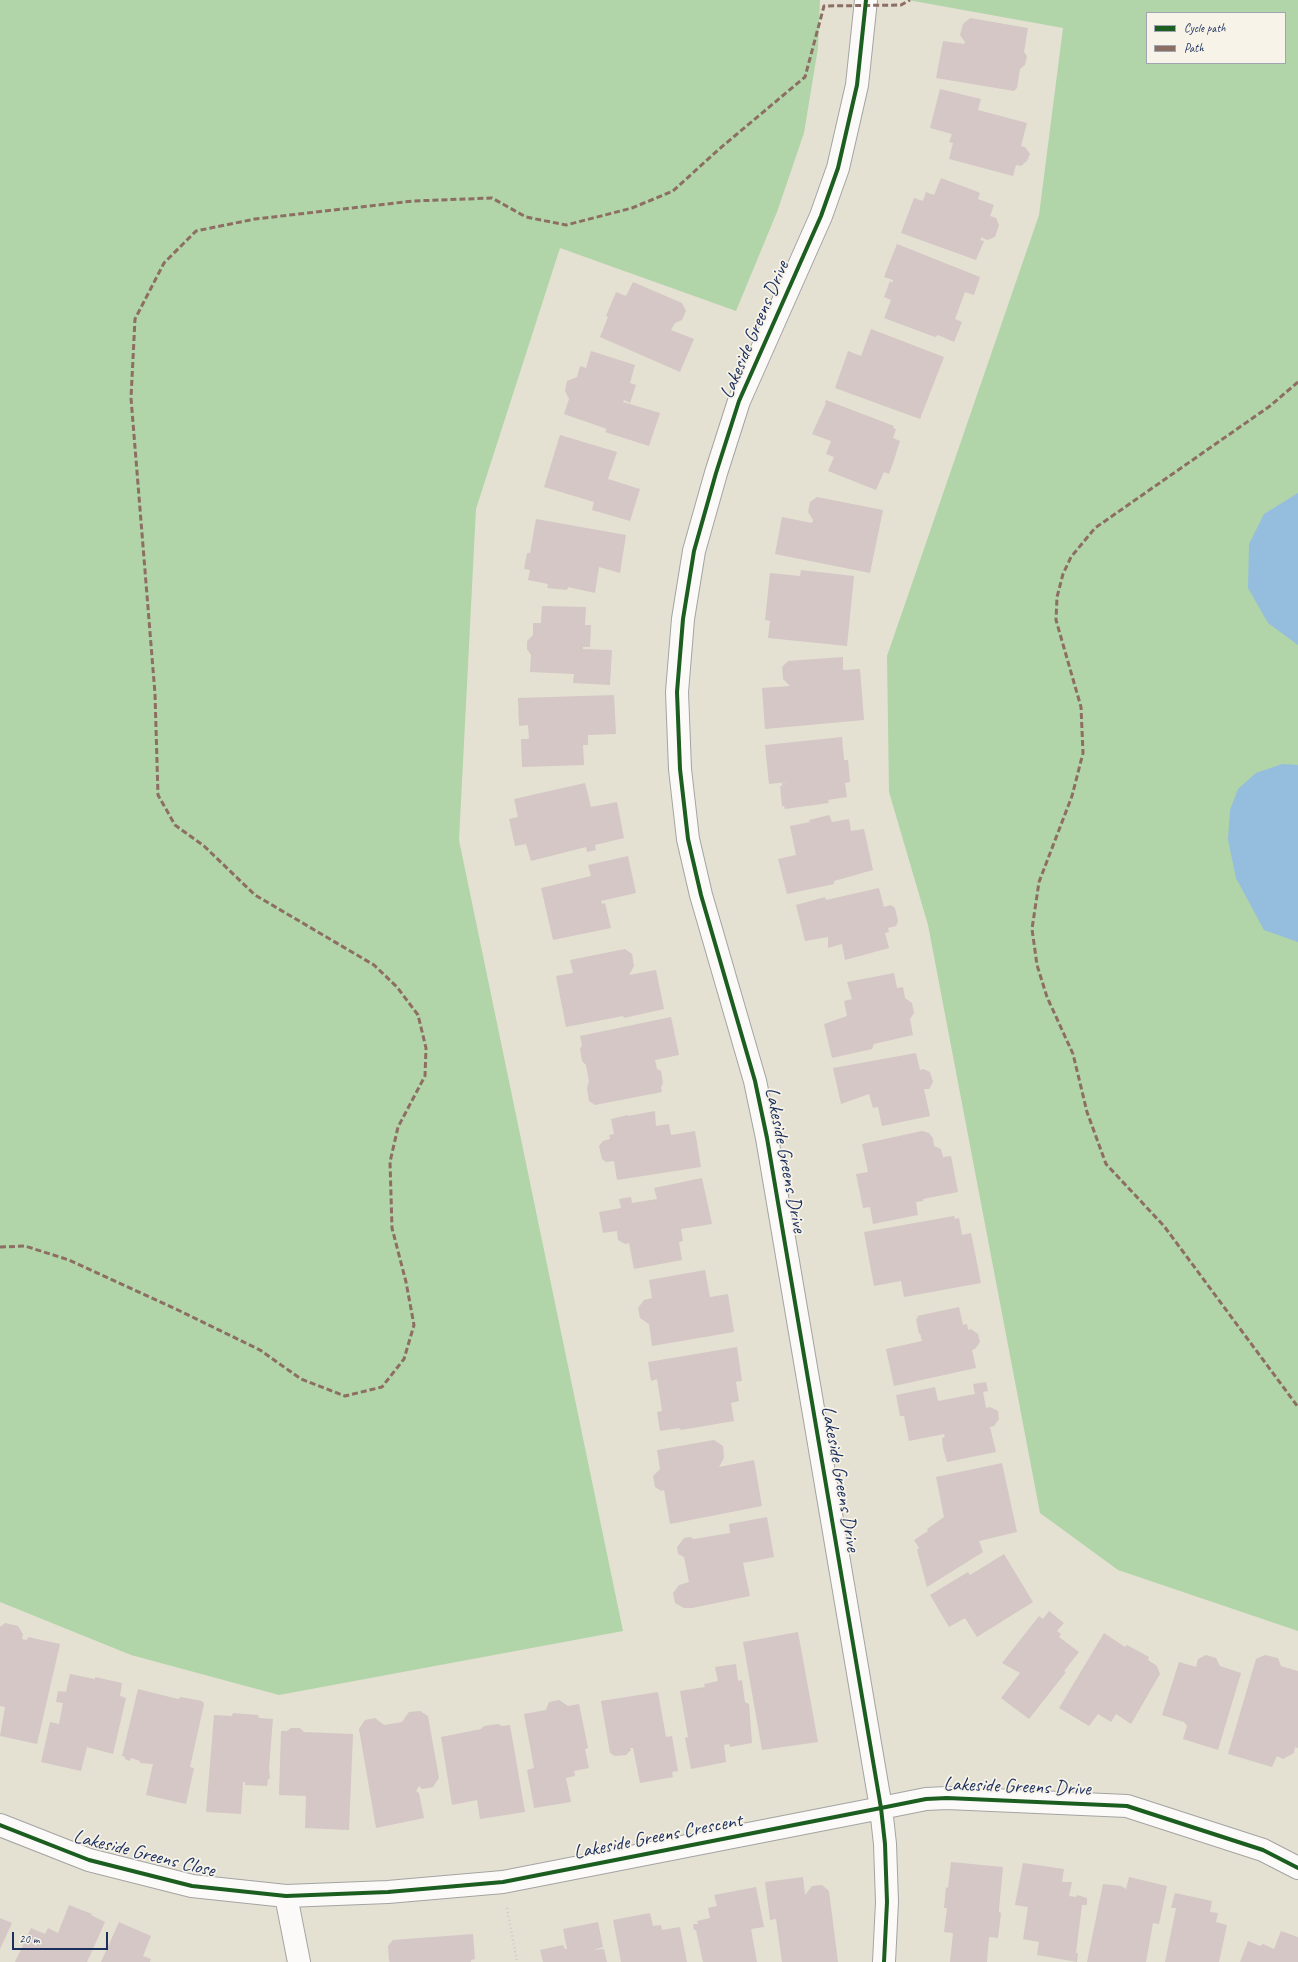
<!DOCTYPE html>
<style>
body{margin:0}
#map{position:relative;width:1298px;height:1962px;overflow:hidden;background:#e4e1d3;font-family:Caveat,sans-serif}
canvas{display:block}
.legend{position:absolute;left:1146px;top:12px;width:140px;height:52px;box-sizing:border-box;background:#f7f3e8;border:1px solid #9fa5b1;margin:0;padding:5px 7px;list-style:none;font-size:12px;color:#1b2f5e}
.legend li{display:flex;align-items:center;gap:8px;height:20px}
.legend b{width:20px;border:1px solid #9fa5b1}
.scale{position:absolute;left:12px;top:1932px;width:96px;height:18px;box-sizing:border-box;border:2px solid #1b2f5e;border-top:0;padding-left:5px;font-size:12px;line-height:14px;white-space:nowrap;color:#1b2f5e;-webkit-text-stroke:3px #f7f3e8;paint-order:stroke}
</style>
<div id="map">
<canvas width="1298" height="1962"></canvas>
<ul class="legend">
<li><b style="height:5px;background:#1b5e20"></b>Cycle path</li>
<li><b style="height:5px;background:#8d6e63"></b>Path</li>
</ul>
<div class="scale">20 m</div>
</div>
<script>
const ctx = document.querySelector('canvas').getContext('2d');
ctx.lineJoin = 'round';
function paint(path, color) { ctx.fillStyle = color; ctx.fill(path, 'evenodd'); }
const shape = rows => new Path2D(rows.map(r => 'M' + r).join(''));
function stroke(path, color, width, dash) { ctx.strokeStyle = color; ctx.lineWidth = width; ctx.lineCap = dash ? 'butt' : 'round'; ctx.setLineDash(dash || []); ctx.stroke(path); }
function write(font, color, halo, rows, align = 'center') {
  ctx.font = font + ' Caveat,sans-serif'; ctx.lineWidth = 3.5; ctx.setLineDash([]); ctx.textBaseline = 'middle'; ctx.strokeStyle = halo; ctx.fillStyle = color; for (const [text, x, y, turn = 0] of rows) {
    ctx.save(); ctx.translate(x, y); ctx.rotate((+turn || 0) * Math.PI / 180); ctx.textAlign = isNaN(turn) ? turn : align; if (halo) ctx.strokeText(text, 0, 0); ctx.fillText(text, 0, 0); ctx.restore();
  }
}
paint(shape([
 [0,0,820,0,818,48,804,133,777,212,736,311,560,248,476,509,459,840,623,1631,279,1695,131,1655,0,1602],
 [908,0,1298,0,1298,1631,1118,1570,1040,1513,928,925,889,792,887,656,1039,215,1063,28],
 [1147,13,1285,13,1285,63,1147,63]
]), '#b1d5a8');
paint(shape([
 [1298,493,1298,645,1268,623,1248,588,1249,544,1264,514],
 [1282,764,1298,765,1298,942,1264,930,1236,878,1228,840,1230,810,1238,789,1256,773]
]), '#94bdde');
paint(shape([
 [970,18,1028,28,1024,52,1027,56,1025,65,1020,69,1017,88,1014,91,936,78,943,41,964,44,965,42,960,35,963,24],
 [940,89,981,99,978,110,1027,123,1021,146,1025,147,1030,154,1027,161,1021,166,1016,165,1013,176,949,159,953,143,949,142,952,134,930,128],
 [941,178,978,192,980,193,978,199,994,205,990,216,996,218,999,225,995,237,987,240,982,237,980,240,984,241,976,260,901,233,914,198,923,201,926,192,934,195],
 [897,244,980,277,974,295,965,292,955,319,962,322,954,342,938,335,935,337,884,318,891,300,884,297,890,281,892,283,893,280,884,277],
 [633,282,682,303,686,311,682,320,675,323,671,330,694,339,680,372,600,337,608,317,606,316,616,292,626,296],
 [871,329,944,357,920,419,835,388,848,351,861,356],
 [591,351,635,365,630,383,636,385,630,403,624,400,623,402,660,413,649,446,605,432,607,429,564,414,569,399,565,391,567,381,577,377,580,366,586,368],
 [826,400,894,426,893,428,896,429,893,438,900,441,893,463,889,474,884,472,876,490,828,471,834,457,826,454,831,441,812,434,826,403,825,402],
 [560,435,617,452,608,479,640,489,630,521,592,510,594,502,544,487],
 [817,497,883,510,870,573,775,554,782,517,812,523,813,520,808,512,810,502],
 [536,519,626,535,620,573,599,567,595,593,568,587,567,590,547,588,548,584,528,580,530,570,524,569,527,553,530,553],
 [801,570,854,576,847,646,768,638,770,621,765,620,770,573,800,576],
 [542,606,586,607,585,625,591,625,590,647,583,647,583,649,612,650,610,685,573,683,574,674,530,672,531,655,527,649,527,641,533,635,533,623,541,623],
 [843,657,843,670,860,669,864,720,765,729,762,688,790,686,783,679,782,667,788,661],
 [614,695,616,734,588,735,588,745,583,745,584,765,522,767,521,739,529,739,528,725,519,726,518,698],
 [842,737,844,760,848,760,850,782,845,783,847,797,828,800,829,803,785,809,784,806,782,806,780,786,782,786,782,783,788,782,769,784,765,745],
 [585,783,591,807,617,802,624,838,595,845,596,850,587,852,586,847,531,861,526,844,515,846,509,819,518,817,514,799],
 [829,815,832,822,849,819,851,831,864,829,873,870,834,881,834,884,787,894,778,859,796,855,790,826,810,822,809,820],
 [628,856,636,893,601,901,602,904,605,903,611,928,553,940,541,888,591,876,588,865],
 [879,888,884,907,891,905,895,908,898,921,896,926,888,928,889,932,885,933,889,948,845,960,842,944,828,948,828,937,805,941,796,905,825,897,826,900],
 [625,949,632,954,634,966,629,975,656,970,664,1009,624,1018,623,1016,566,1027,556,976,573,973,570,960],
 [894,973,897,988,903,987,905,998,912,1003,914,1013,910,1019,913,1035,874,1044,872,1049,832,1058,824,1024,847,1016,844,1001,852,999,847,982],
 [671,1017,679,1055,655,1060,657,1069,661,1071,663,1083,661,1087,662,1092,595,1105,589,1101,587,1088,589,1081,586,1065,582,1061,580,1049,582,1045,580,1036],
 [916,1053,920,1070,923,1069,930,1072,933,1082,929,1089,924,1089,930,1116,882,1126,878,1107,873,1108,869,1094,841,1104,833,1068],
 [655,1111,656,1126,669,1124,671,1135,695,1131,701,1167,617,1180,614,1161,606,1162,602,1159,599,1146,603,1141,610,1139,609,1135,614,1134,611,1119,628,1115,628,1116],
 [922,1131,929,1133,933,1138,934,1146,941,1149,943,1157,951,1156,958,1192,923,1199,923,1201,916,1202,918,1215,873,1224,870,1207,863,1208,856,1174,868,1172,862,1144],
 [702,1178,712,1224,681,1229,683,1241,679,1242,682,1260,634,1269,629,1243,625,1244,618,1240,617,1231,603,1233,599,1212,621,1208,619,1199,631,1197,632,1203,657,1199,654,1188],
 [954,1216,955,1219,959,1218,962,1235,971,1233,981,1283,904,1297,901,1281,874,1286,864,1232],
 [705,1270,710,1297,728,1294,734,1332,652,1346,649,1324,640,1318,638,1308,644,1300,652,1298,649,1280],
 [959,1307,963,1325,967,1324,968,1330,971,1329,978,1334,980,1342,975,1349,972,1350,976,1368,894,1386,886,1349,922,1341,920,1333,919,1334,916,1319,918,1318,917,1316],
 [737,1347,742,1381,734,1382,736,1382,739,1401,731,1403,734,1421,681,1430,679,1428,660,1431,657,1412,662,1411,657,1379,651,1381,648,1362],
 [986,1382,988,1391,983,1392,986,1408,990,1407,998,1411,999,1419,994,1426,990,1427,996,1452,947,1462,943,1448,942,1438,945,1437,944,1434,909,1441,904,1416,900,1416,896,1395,935,1387,938,1401,975,1394,973,1384],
 [714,1440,723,1446,724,1458,719,1467,754,1460,762,1506,670,1524,664,1490,661,1491,655,1487,653,1476,660,1469,657,1450],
 [1002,1463,1017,1532,979,1541,983,1552,927,1587,917,1550,919,1548,914,1540,928,1531,927,1529,944,1517,936,1477],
 [767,1517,774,1557,743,1563,750,1596,692,1608,684,1608,675,1603,673,1593,679,1585,689,1582,684,1557,678,1554,677,1547,684,1538,690,1537,694,1539,730,1533,729,1524],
 [1004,1554,1033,1602,977,1637,965,1618,949,1627,930,1595,968,1572,970,1575],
 [1049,1611,1064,1623,1057,1631,1061,1634,1059,1637,1079,1652,1064,1671,1066,1672,1029,1719,1001,1698,1020,1673,1002,1663,1039,1616,1043,1619],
 [5,1623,18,1626,23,1634,22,1639,27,1640,28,1637,60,1644,37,1744,0,1736,5,1707,0,1706,0,1627],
 [798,1632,818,1742,762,1750,743,1642],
 [1104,1633,1125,1647,1127,1645,1149,1657,1148,1660,1157,1666,1160,1674,1131,1724,1116,1714,1111,1722,1098,1714,1089,1726,1059,1708],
 [1206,1655,1216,1658,1220,1666,1241,1673,1218,1750,1183,1739,1187,1726,1184,1722,1162,1715,1179,1662,1196,1667,1198,1659],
 [1265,1655,1278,1658,1281,1666,1298,1671,1298,1748,1295,1747,1294,1753,1283,1759,1277,1756,1272,1767,1228,1754,1256,1659],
 [736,1664,738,1681,742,1680,745,1702,749,1704,752,1743,730,1747,729,1744,724,1745,726,1762,691,1769,685,1738,688,1737,680,1691,705,1687,704,1684,718,1681,715,1667],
 [70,1674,95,1679,95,1677,122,1683,120,1696,126,1698,113,1754,87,1747,81,1771,41,1762,50,1722,59,1724,63,1703,56,1702,58,1691,66,1692],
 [138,1689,178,1699,181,1697,202,1701,204,1704,190,1767,194,1768,186,1804,146,1795,153,1764,140,1763,140,1761,131,1758,130,1761,125,1759,125,1757,122,1756],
 [658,1692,666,1737,672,1736,678,1771,672,1772,673,1777,640,1783,633,1748,630,1748,631,1750,626,1755,615,1756,610,1753,601,1701],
 [559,1700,568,1706,579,1704,588,1748,585,1749,589,1768,574,1771,575,1776,566,1778,571,1802,534,1808,527,1770,534,1768,524,1714,546,1710,549,1702],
 [420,1711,428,1716,439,1778,433,1787,422,1789,419,1786,416,1791,419,1793,424,1818,376,1828,359,1729,365,1720,375,1718,384,1725,402,1722,409,1712],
 [233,1713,258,1715,259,1718,273,1719,269,1768,270,1779,268,1779,267,1786,245,1785,245,1782,243,1782,241,1814,206,1812,214,1715,232,1716],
 [498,1724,502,1726,510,1725,525,1812,480,1819,477,1800,452,1805,441,1737,481,1729,484,1726],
 [291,1728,300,1728,304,1732,353,1734,349,1830,305,1828,306,1796,279,1795,281,1731,287,1731],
 [951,1862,1003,1867,999,1909,999,1912,1001,1913,998,1938,989,1937,987,1962,950,1962,953,1933,944,1932,947,1908,944,1908,946,1887,948,1888],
 [1023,1863,1064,1869,1062,1882,1072,1882,1069,1896,1076,1897,1077,1895,1087,1898,1087,1905,1082,1905,1076,1953,1078,1953,1077,1962,1037,1955,1039,1942,1023,1939,1028,1907,1015,1905],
 [803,1877,805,1895,812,1886,822,1885,829,1891,838,1962,782,1962,776,1919,770,1920,765,1882],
 [1129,1877,1167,1886,1159,1924,1153,1923,1146,1962,1087,1962,1103,1884,1121,1886,1126,1889],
 [756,1887,764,1927,751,1929,757,1962,703,1962,696,1930,694,1930,693,1924,698,1924,697,1921,710,1918,708,1908,717,1906,714,1895],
 [1175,1893,1212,1901,1210,1912,1218,1913,1216,1922,1227,1925,1219,1962,1165,1962,1176,1908,1171,1908],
 [69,1905,92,1914,91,1915,105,1922,87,1962,15,1962,31,1928,45,1934,48,1928,58,1933],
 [650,1913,653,1926,661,1925,662,1930,680,1927,687,1962,621,1962,613,1920],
 [0,1918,12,1923,0,1949],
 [119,1922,151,1936,143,1956,151,1959,150,1962,101,1962],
 [598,1922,603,1947,593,1950,604,1949,607,1962,543,1962,540,1950,563,1945,565,1949,567,1949,563,1929],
 [1281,1931,1298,1937,1298,1962,1240,1962,1248,1941,1260,1946,1263,1944,1274,1949],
 [473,1934,475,1959,471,1960,471,1962,390,1962,389,1961,388,1946,393,1940]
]), '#d4c7c5');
const minor = shape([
 [866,0,857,85,838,168,821,216,739,401,716,473,694,551,683,619,677,692,680,769,688,839,701,895,755,1081,767,1138,881,1808,885,1844,887,1902,884,1962],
 [0,1825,89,1860,192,1886,286,1896,388,1892,503,1882,881,1808,926,1799,947,1798,1127,1806,1263,1850,1298,1868],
 [286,1896,299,1962]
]);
stroke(minor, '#a3a4a2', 24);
stroke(shape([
 [507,1908,517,1962]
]), '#cacbcb', 2.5, [1, 3]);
stroke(minor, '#fbfaf8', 22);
stroke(shape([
 [1298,382,1270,406,1095,528,1071,557,1063,574,1057,597,1056,620,1081,707,1083,753,1072,796,1039,882,1032,929,1037,965,1047,997,1073,1054,1087,1112,1106,1164,1164,1226,1298,1407],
 [0,1247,25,1246,69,1260,180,1311,260,1350,301,1379,345,1396,382,1387,404,1359,414,1325,406,1282,392,1228,390,1162,398,1127,425,1076,426,1048,418,1015,397,987,374,965,255,895,204,846,175,825,158,795,155,694,131,398,135,319,164,263,196,231,255,219,413,201,492,198,526,217,566,225,632,208,673,191,718,150,805,77,824,6,901,5,910,0]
]), '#8d6e63', 3, [6, 3]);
stroke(shape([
 [866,0,857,85,838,168,821,216,739,401,716,473,694,551,683,619,677,692,680,769,688,839,701,895,755,1081,767,1138,881,1808,885,1844,887,1902,884,1962],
 [0,1825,89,1860,192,1886,286,1896,388,1892,503,1882,881,1808,926,1799,947,1798,1127,1806,1263,1850,1298,1868]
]), '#1b5e20', 4);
write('20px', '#1b2f5e', '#f7f3e8', [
 ["Lakeside Greens Drive",755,330,-67],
 ["Lakeside Greens Drive",785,1160,79],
 ["Lakeside Greens Drive",840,1479,80],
 ["Lakeside Greens Drive",1017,1787,2],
 ["Lakeside Greens Crescent",658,1837,-11],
 ["Lakeside Greens Close",144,1854,14]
]);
</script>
